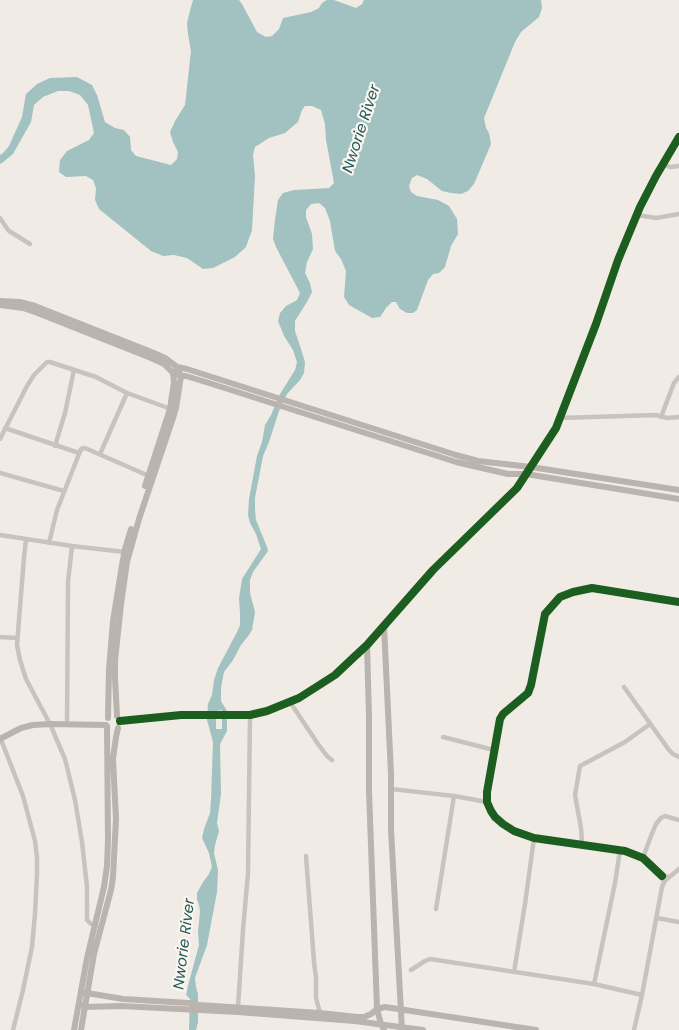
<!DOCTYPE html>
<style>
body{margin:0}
canvas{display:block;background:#f0ebe5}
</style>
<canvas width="679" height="1030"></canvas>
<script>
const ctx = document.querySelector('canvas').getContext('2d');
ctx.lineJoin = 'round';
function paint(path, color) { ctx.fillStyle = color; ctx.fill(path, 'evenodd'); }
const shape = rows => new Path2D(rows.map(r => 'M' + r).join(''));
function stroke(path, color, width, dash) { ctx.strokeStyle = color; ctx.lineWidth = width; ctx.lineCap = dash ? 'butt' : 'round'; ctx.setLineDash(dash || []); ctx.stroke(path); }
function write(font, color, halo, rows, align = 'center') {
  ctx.font = font + ' Poppins,sans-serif'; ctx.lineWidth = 4.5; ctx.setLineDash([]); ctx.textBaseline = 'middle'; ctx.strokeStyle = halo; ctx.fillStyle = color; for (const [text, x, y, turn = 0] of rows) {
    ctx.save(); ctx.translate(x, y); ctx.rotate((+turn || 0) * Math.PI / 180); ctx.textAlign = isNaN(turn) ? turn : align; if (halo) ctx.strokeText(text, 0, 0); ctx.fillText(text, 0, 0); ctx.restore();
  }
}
paint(shape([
 [193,0,239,0,242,4,257,32,266,37,272,36,279,29,283,18,311,12,319,8,322,3,327,0,334,0,356,8,362,4,364,0,541,0,542,8,539,17,521,32,515,42,484,118,486,128,489,133,491,144,474,184,468,191,461,194,451,193,442,191,427,179,417,175,412,178,409,186,411,192,417,196,438,200,449,206,457,219,458,234,451,246,445,267,439,273,433,274,428,280,417,310,413,313,407,313,400,309,396,302,392,302,386,308,380,317,372,318,349,305,344,297,346,271,341,259,335,251,330,221,325,208,319,203,311,204,306,210,306,217,312,234,313,249,307,262,305,273,310,283,312,292,307,302,295,321,295,331,301,349,305,362,304,373,300,380,287,394,279,411,269,442,263,456,255,498,255,509,256,520,267,547,268,551,253,572,250,580,250,593,255,612,252,630,249,635,241,645,233,660,224,672,221,688,221,701,227,711,227,731,220,744,221,794,217,823,219,831,215,845,214,853,218,870,217,892,207,945,195,978,196,987,198,994,198,1022,196,1030,189,1030,190,999,186,995,189,982,199,945,198,932,200,911,199,905,197,899,197,893,203,882,209,874,212,867,209,853,202,838,204,829,210,813,211,800,213,742,207,720,208,704,212,695,214,680,218,668,237,632,240,625,240,613,239,598,242,579,261,549,256,534,250,523,248,515,249,499,257,456,262,442,265,425,271,415,280,394,295,370,297,362,293,350,284,336,278,321,280,313,286,306,297,300,300,293,276,247,273,239,275,220,278,200,283,193,294,190,329,188,334,183,326,140,325,124,321,110,312,106,305,106,302,110,298,122,285,133,269,138,255,147,253,155,255,176,252,230,246,247,235,257,213,268,203,269,187,258,174,255,163,256,151,251,99,209,95,200,96,188,93,180,86,176,66,177,59,172,60,160,67,151,89,140,94,133,88,105,80,95,69,91,58,91,43,97,34,105,31,122,13,154,2,163,0,164,0,155,3,153,9,146,22,117,26,94,37,84,50,78,77,77,92,85,97,95,105,122,115,128,124,130,130,137,131,150,136,156,171,165,177,159,178,152,173,142,170,132,175,121,185,105,191,51,188,34,187,23,191,7],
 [222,710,222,729,216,729,216,711]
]), '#a1c2c1');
stroke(shape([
 [663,164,670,167,679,166],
 [637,215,656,218,679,214],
 [0,218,6,227,9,231,30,244],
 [661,417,674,383,679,377],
 [560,418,656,415,667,418,679,417],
 [5,428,79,453],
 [0,439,27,386,34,375,47,362,50,362,96,377,127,393,171,409],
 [55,446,65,413,74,370],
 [100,454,127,393],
 [0,473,64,491],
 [0,535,72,546,125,552],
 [26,540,24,557,17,645,20,660,26,679,50,724,65,759,75,800,82,842,87,887,87,920,90,923,96,926],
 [49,543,57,510,81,449,85,448,149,476],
 [0,637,17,638],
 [624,687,669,750,673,754,679,757],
 [290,702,318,744,327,756,332,760],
 [67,724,68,582,72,546],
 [0,737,23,796,35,841,37,858,37,874,35,914,32,947,23,990,13,1030],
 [443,737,494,750],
 [391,789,454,796,487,802],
 [582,844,581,828,575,795,580,766,625,742,650,724],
 [306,856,314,962,316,978,316,998,320,1013],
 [643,858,651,836,656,824,661,818,665,816,679,820],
 [662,876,643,858,625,851,534,838,514,831,503,824,495,817,491,811,487,802,487,792,500,719,503,714,528,693,531,685,545,614,560,597,573,592,592,588,679,602],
 [667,879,679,869],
 [436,909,454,796],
 [657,918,679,922],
 [411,970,425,961,430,959,594,984,642,995],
 [514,972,525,904,534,838],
 [594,984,615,883,620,850],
 [238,1007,243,930,248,873,250,715],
 [634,1030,642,995,662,887,665,880,667,878,667,877,664,875,662,876,662,879,665,880]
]), '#c9c3be', 4.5);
stroke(shape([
 [0,301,20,302,35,306,154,353,165,358,177,367,181,376,176,408,173,418,139,519,127,562,121,604,115,661,115,678,117,716],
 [0,305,23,308,35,312,151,358,164,364,173,373,181,376,186,376,209,383,456,462,508,474,526,474,679,499],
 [177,367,187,369,456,455,478,461,531,467,679,490],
 [145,486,170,409,174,382,173,373,175,371],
 [384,626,391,774,391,829,402,1030],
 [367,645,369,717,369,791,377,1009,381,1024,384,1030],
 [108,718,109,670,113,621,122,565,125,549,131,529],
 [120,721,181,715,250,715,267,711,299,698,335,675,353,658,367,645,433,570,517,488,556,428,596,324,618,260,640,207,656,176,679,137],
 [0,739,21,728,33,725,50,724,106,725],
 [81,993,87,993,123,999,189,1003,199,1005,320,1013,357,1017,364,1017,371,1014,377,1009,385,1007,536,1030],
 [79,1004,85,1007,121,1006,238,1012,355,1021,423,1030],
 [74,1030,87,958,104,887,107,866,108,840,107,726],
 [81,1030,94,954,111,890,113,877,116,819,113,759,116,737,118,728]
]), '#bab3ae', 6);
stroke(shape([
 [120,721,181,715,250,715,267,711,299,698,335,675,353,658,367,645,433,570,517,488,556,428,596,324,618,260,640,207,656,176,679,137],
 [662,876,643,858,625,851,534,838,514,831,503,824,495,817,491,811,487,802,487,792,500,719,503,714,528,693,531,685,545,614,560,597,573,592,592,588,679,602]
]), '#1b5e20', 8);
write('italic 15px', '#1f5a5e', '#fbf5ee', [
 ["Nworie River",362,129,-72],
 ["Nworie River",185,944,-83]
]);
</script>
